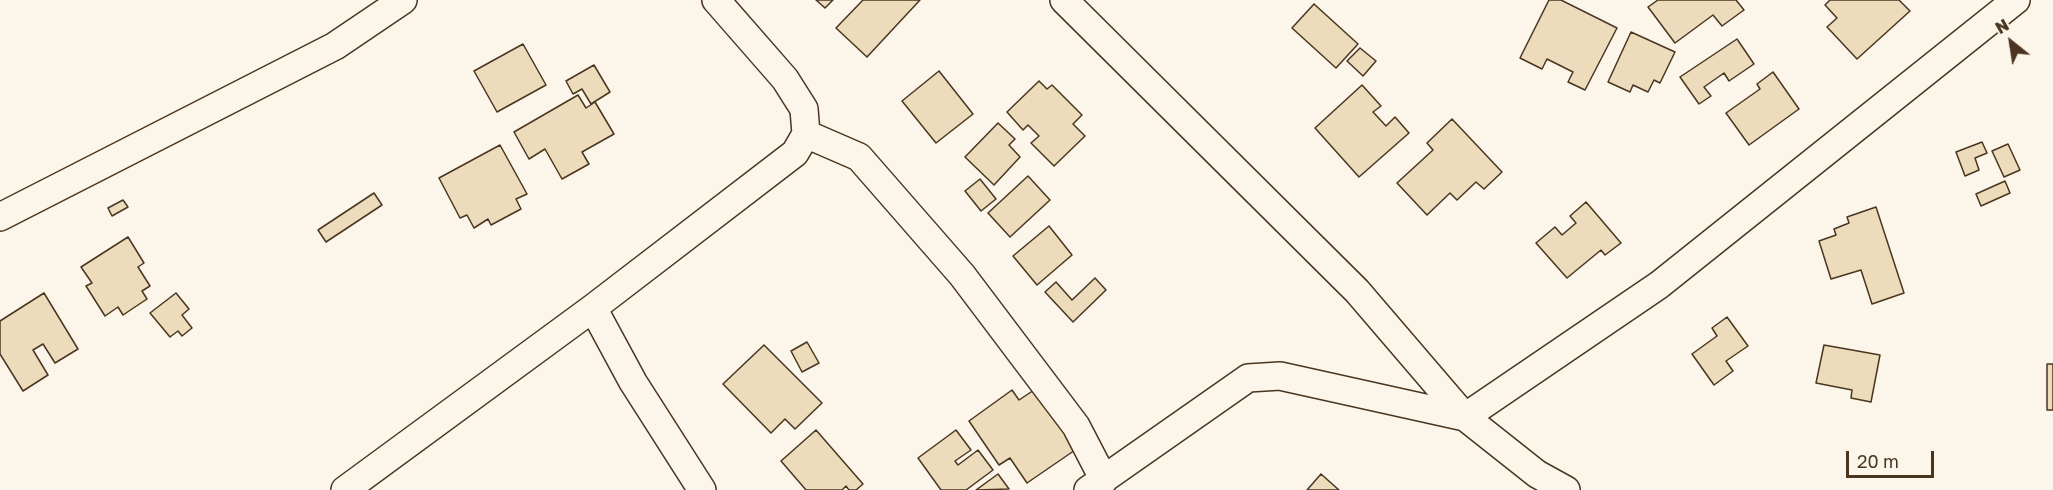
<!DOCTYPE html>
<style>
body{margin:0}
#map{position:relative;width:2053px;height:490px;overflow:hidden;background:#fbf6e9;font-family:"Golos Text",sans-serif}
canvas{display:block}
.north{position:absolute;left:1981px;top:12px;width:60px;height:60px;-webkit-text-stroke:4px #fbf6e9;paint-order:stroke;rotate:330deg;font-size:16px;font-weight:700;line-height:24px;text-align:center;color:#4a3520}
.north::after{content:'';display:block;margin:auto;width:21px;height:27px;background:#4a3520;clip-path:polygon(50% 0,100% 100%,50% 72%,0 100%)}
.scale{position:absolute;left:1846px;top:451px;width:88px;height:27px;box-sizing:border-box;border:3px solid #4a3520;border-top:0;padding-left:8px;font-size:18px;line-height:21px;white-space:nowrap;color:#4a3520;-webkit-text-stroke:4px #fbf6e9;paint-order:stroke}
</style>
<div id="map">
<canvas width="2053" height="490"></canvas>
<div class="north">N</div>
<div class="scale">20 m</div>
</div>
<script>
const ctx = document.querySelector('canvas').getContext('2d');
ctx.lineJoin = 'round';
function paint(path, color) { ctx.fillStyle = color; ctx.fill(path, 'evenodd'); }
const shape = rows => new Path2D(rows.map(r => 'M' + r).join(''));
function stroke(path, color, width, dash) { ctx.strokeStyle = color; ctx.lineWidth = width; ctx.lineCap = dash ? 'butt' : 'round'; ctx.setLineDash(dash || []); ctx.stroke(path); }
const building = shape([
 [816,0,833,0,825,8,816,0],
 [863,0,920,0,867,57,836,28,863,0],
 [1549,0,1561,0,1617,28,1585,90,1568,82,1573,72,1547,59,1542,69,1520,58,1549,0],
 [1658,0,1736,0,1744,10,1722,26,1713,15,1675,43,1648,7,1658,0],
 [1830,0,1899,0,1910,11,1857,59,1827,27,1837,18,1825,5,1830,0],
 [1314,4,1358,44,1336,68,1292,28,1314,4],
 [1631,32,1675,52,1660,83,1654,80,1648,92,1633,85,1630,92,1608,82,1631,32],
 [1737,39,1754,64,1729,81,1724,73,1704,87,1711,96,1699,104,1680,77,1737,39],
 [523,44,546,85,497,112,474,71,523,44],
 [1360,48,1376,61,1363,76,1347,61,1360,48],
 [594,65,610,92,591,104,582,89,573,94,566,81,594,65],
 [939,71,973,114,936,143,902,101,939,71],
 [1773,72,1799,109,1749,145,1726,113,1760,89,1757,84,1773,72],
 [1039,81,1047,89,1052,85,1082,115,1073,124,1085,136,1054,166,1031,143,1039,136,1028,125,1023,130,1007,112,1039,81],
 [1362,85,1381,106,1373,112,1386,126,1395,117,1409,133,1359,177,1315,128,1362,85],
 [578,95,586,108,595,102,614,134,582,152,589,164,562,179,545,149,529,159,514,132,578,95],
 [1452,119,1502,172,1484,189,1476,182,1457,200,1450,193,1427,215,1397,183,1433,150,1427,143,1452,119],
 [998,123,1015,139,1009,145,1020,157,994,185,965,157,998,123],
 [1982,142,1987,153,1975,158,1979,170,1965,176,1956,152,1982,142],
 [2008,144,2020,170,2004,177,1992,151,2008,144],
 [500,145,527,194,516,199,521,209,491,225,488,219,474,228,467,215,460,218,439,178,500,145],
 [1028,176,1050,200,1010,237,988,213,1028,176],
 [980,179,996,199,981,211,965,191,980,179],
 [2005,181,2010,193,1981,206,1976,194,2005,181],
 [374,193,382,205,326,242,318,230,374,193],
 [123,200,128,207,112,216,108,208,123,200],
 [1586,202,1621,243,1605,255,1601,250,1567,278,1536,243,1555,227,1562,235,1576,223,1570,216,1586,202],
 [1876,207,1904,293,1872,304,1861,270,1831,279,1819,241,1836,235,1834,229,1849,223,1847,217,1876,207],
 [1049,226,1072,255,1037,285,1013,256,1049,226],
 [128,237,144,263,138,267,150,286,142,291,147,299,123,315,118,307,105,316,86,286,92,283,81,267,128,237],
 [1095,278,1106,290,1073,322,1045,292,1056,282,1072,300,1095,278],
 [44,293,78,349,55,363,43,344,33,350,48,375,23,391,0,354,0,321,44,293],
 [176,293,189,309,182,315,192,328,182,336,178,331,170,337,150,313,176,293],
 [1727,317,1748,346,1726,361,1733,371,1714,385,1692,354,1717,336,1712,328,1727,317],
 [807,342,819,363,802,372,791,351,807,342],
 [764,345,822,403,795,429,785,419,771,433,723,384,764,345],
 [1824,345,1880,355,1871,402,1851,398,1852,390,1816,383,1824,345],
 [2047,364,2053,364,2053,410,2047,410,2047,364],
 [1037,388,1078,448,1027,483,1010,458,999,465,969,421,1012,390,1019,400,1037,388],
 [816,430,863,484,856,490,849,490,846,486,842,490,806,490,781,461,816,430],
 [956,430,971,450,955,461,958,465,978,450,993,470,966,490,941,490,918,458,956,430],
 [998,474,1009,489,976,490,998,474],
 [1321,474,1339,490,1307,490,1321,474]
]);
paint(building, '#ecdcbc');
stroke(building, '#4a3520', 1.5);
const minor = shape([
 [1064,0,1357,291,1465,417,1537,474,1566,490],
 [806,134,859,157,962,275,1076,426,1104,480],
 [0,217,335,46,403,0],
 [593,308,633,382,702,490],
 [345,490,593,308,795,153,806,134,804,109,785,79,716,0],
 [1088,490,1248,378,1280,376,1465,417,1659,285,2016,0]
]);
stroke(minor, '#4a3520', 30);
stroke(minor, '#fbf6e9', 27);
</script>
